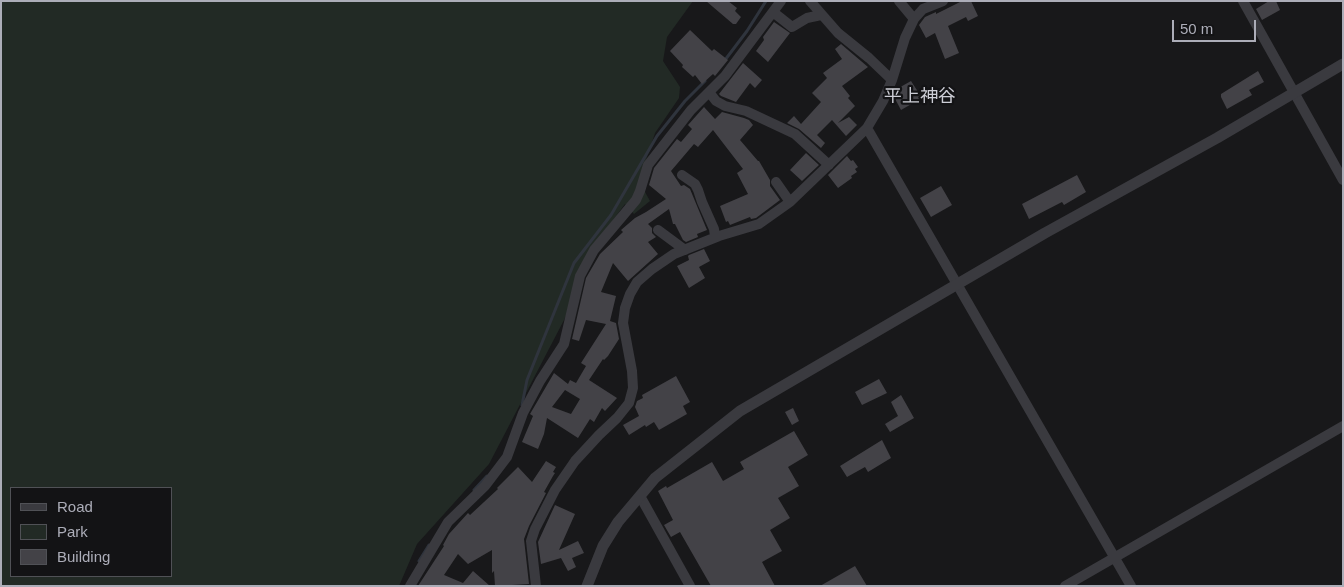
<!DOCTYPE html>
<meta charset="utf-8">
<style>
body{margin:0}
#map{position:relative;width:1344px;height:587px;overflow:hidden;background:#18181a;font-family:Helvetica,sans-serif}
canvas{display:block}
.frame{position:absolute;inset:0;border:2px solid #acadb8;pointer-events:none}
.legend{position:absolute;left:10px;top:487px;width:162px;height:90px;box-sizing:border-box;background:#131315;border:1px solid #505156;margin:0;padding:6px 9px;list-style:none;font-size:15px;color:#acadb8}
.legend li{display:flex;align-items:center;gap:10px;height:25px}
.legend b{width:25px;border:1px solid #505156}
.scale{position:absolute;left:1172px;top:20px;width:84px;height:22px;box-sizing:border-box;border:2px solid #acadb8;border-top:0;padding-left:6px;font-size:15px;line-height:18px;white-space:nowrap;color:#acadb8;-webkit-text-stroke:4px #131315;paint-order:stroke}
</style>
<div id="map">
<canvas width="1344" height="587"></canvas>
<div class="frame"></div>
<ul class="legend">
<li><b style="height:6px;background:#3a3a3f"></b>Road</li>
<li><b style="height:14px;background:#222a25"></b>Park</li>
<li><b style="height:14px;background:#434247"></b>Building</li>
</ul>
<div class="scale">50 m</div>
</div>
<script>
const ctx = document.querySelector('canvas').getContext('2d');
ctx.lineJoin = 'round';
function paint(path, color) { ctx.fillStyle = color; ctx.fill(path, 'evenodd'); }
const shape = rows => new Path2D(rows.map(r => 'M' + r).join(''));
function stroke(path, color, width, dash) { ctx.strokeStyle = color; ctx.lineWidth = width; ctx.lineCap = dash ? 'butt' : 'round'; ctx.setLineDash(dash || []); ctx.stroke(path); }
function write(font, color, halo, rows, align = 'center') {
  ctx.font = font + ' Helvetica,"Noto Sans JP",sans-serif'; ctx.lineWidth = 4.5; ctx.setLineDash([]); ctx.textBaseline = 'middle'; ctx.strokeStyle = halo; ctx.fillStyle = color; for (const [text, x, y, turn = 0] of rows) {
    ctx.save(); ctx.translate(x, y); ctx.rotate((+turn || 0) * Math.PI / 180); ctx.textAlign = isNaN(turn) ? turn : align; if (halo) ctx.strokeText(text, 0, 0); ctx.fillText(text, 0, 0); ctx.restore();
  }
}
paint(shape([
 [1,1,693,1,667,37,663,61,680,87,679,98,655,133,639,181,650,201,634,214,625,204,604,232,564,320,489,464,417,544,399,586,1,586],
 [11,488,171,488,171,576,11,576]
]), '#222a25');
stroke(shape([
 [725,60,747,31,766,1],
 [522,405,527,380,574,263,611,215,657,136,685,101,705,81],
 [474,490,487,476],
 [419,561,429,545]
]), '#2f343d', 3);
paint(shape([
 [706,1,728,1,737,8,735,11,741,17,736,24,733,24],
 [962,1,971,1,978,16,968,21,966,17,948,26,959,53,945,59,935,33,926,38,919,25,925,17,936,12,936,14],
 [1269,1,1276,1,1280,10,1262,20,1256,9],
 [774,22,790,33,768,62,756,51,764,40,763,37],
 [690,30,712,51,714,49,728,60,715,76,713,74,702,84,695,75,693,77,682,67,683,65,670,51],
 [841,44,868,67,842,86,850,96,848,98,855,106,838,123,849,117,857,125,846,136,832,120,817,135,825,143,821,148,799,129,787,123,794,116,801,124,821,102,812,93,827,78,823,73,842,59,835,49],
 [743,63,762,80,755,88,750,83,736,102,721,96,719,94],
 [1258,71,1264,82,1249,90,1252,95,1227,109,1221,97,1221,94],
 [911,81,922,98,901,110,893,95,895,90],
 [704,107,715,119,722,112,744,118,749,120,753,125,740,140,758,161,759,161,770,180,770,186,780,200,756,218,751,219,750,217,730,225,728,221,726,222,720,206,748,194,737,173,743,169,713,130,698,147,694,144,671,171,681,186,684,185,690,189,707,230,697,234,698,237,686,242,683,240,675,224,673,224,669,209,648,224,652,228,652,233,656,237,648,242,658,254,628,281,613,263,601,292,616,296,610,321,616,323,619,339,608,356,604,360,603,359,589,380,617,398,605,411,602,408,594,422,590,419,578,438,547,418,544,434,538,449,522,442,533,416,530,414,554,373,568,384,570,380,576,383,586,366,581,363,606,324,586,320,579,341,572,339,586,278,600,254,623,232,621,230,635,218,646,212,666,199,649,185,654,168,677,139,681,142,692,129,688,125],
 [565,390,580,399,571,414,552,407],
 [806,153,819,165,802,181,790,170],
 [847,156,851,161,853,160,858,167,855,169,857,172,851,176,852,178,838,188,828,175],
 [1077,175,1086,192,1064,205,1062,202,1029,219,1022,204],
 [941,186,952,205,931,217,920,198],
 [704,249,710,261,699,267,705,278,689,288,677,266,689,260,688,256,689,255],
 [676,376,690,402,683,406,687,414,659,430,654,422,646,427,645,425,629,435,623,425,639,416,635,407,637,401,643,398,642,395],
 [879,379,887,393,862,405,855,392],
 [901,395,914,418,890,432,885,424,898,416,891,402],
 [793,408,799,421,792,425,785,412],
 [794,431,808,455,788,467,799,486,778,498,790,518,770,530,782,551,762,562,775,586,711,586,680,532,671,537,664,525,673,520,658,491,666,486,667,488,712,462,723,481,744,469,740,462],
 [882,440,891,458,868,472,865,467,847,477,840,466],
 [546,461,556,467,553,472,555,473,553,476,544,492,546,493,529,526,524,539,529,584,495,586,494,571,492,573,492,550,468,564,458,554,444,575,463,583,473,571,490,586,418,586,444,546,443,545,449,534,468,513,470,515,498,489,497,488,518,467,532,482],
 [555,505,575,514,559,550,578,541,584,553,572,558,576,567,568,571,561,558,541,564,538,542],
 [855,566,867,586,820,586]
]), '#434247');
stroke(shape([
 [810,1,838,33,869,58,892,80],
 [899,1,914,19],
 [1243,1,1343,180],
 [773,12,792,27,807,18,821,15],
 [709,92,716,101,725,106,746,111,795,134,829,165],
 [867,128,1131,586],
 [682,175,695,184,698,190,702,202,714,229,715,237],
 [776,182,790,202],
 [658,230,685,250],
 [640,496,690,586],
 [410,586,448,522,485,486,507,457,523,413,540,381,564,344,580,276,594,250,636,200,640,191,648,165,691,110,725,76,781,1],
 [536,586,531,541,535,529,555,490,575,461,599,435,617,418,629,403,633,388,632,371,623,323,625,308,630,294,637,282,652,269,674,254,719,236,759,224,790,202,867,128,883,101,892,80,905,38,914,19,923,9,943,1],
 [1065,586,1343,426]
]), '#3a3a3f', 10);
stroke(shape([
 [587,586,603,546,618,522,655,478,740,411,1045,233,1217,138,1343,64]
]), '#3a3a3f', 11);
write('18px', '#cccdd5', '#131315', [
 ["平上神谷",920,97]
]);
</script>
